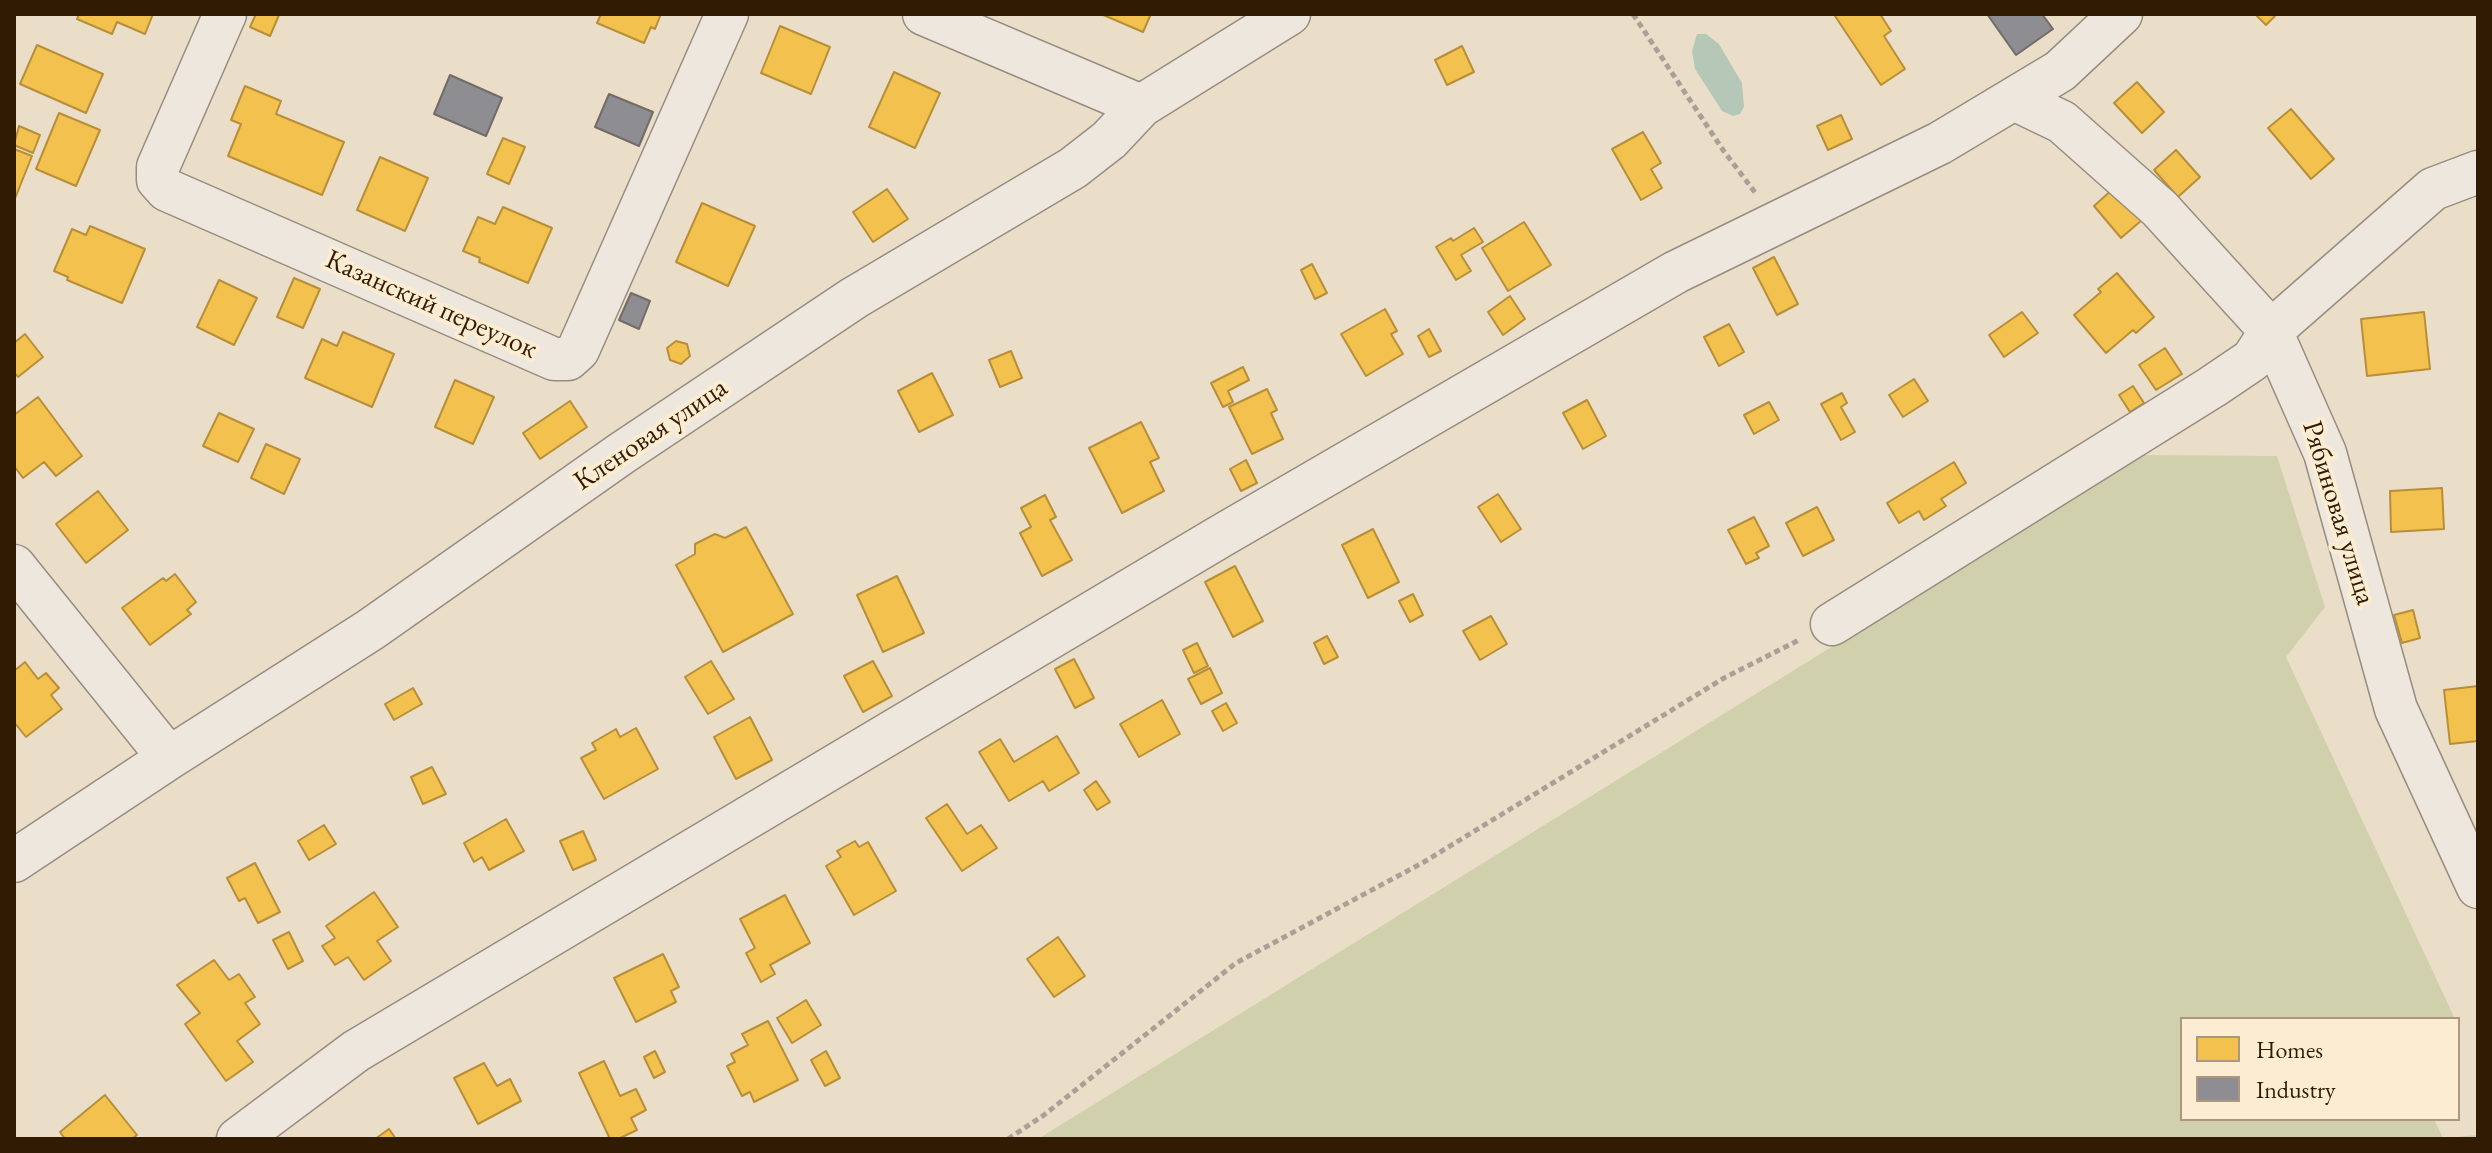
<!DOCTYPE html>
<meta charset="utf-8">
<style>
body{margin:0}
#map{position:relative;width:2492px;height:1153px;overflow:hidden;background:#ebdec9;font-family:"EB Garamond",serif}
canvas{display:block}
.frame{position:absolute;inset:0;border:16px solid #321b03;pointer-events:none}
.legend{position:absolute;left:2180px;top:1017px;width:280px;height:104px;box-sizing:border-box;background:#fcecd2;border:2px solid #ab987f;margin:0;padding:10px 14px;list-style:none;font-size:24px;color:#321b03}
.legend li{display:flex;align-items:center;gap:16px;height:40px}
.legend b{width:40px;border:2px solid #ab987f}
</style>
<div id="map">
<canvas width="2492" height="1153"></canvas>
<div class="frame"></div>
<ul class="legend">
<li><b style="height:22px;background:#f2c14e"></b>Homes</li>
<li><b style="height:22px;background:#8d8d92"></b>Industry</li>
</ul>
</div>
<script>
const ctx = document.querySelector('canvas').getContext('2d');
ctx.lineJoin = 'round';
function paint(path, color) { ctx.fillStyle = color; ctx.fill(path, 'evenodd'); }
const shape = rows => new Path2D(rows.map(r => 'M' + r).join(''));
function stroke(path, color, width, dash) { ctx.strokeStyle = color; ctx.lineWidth = width; ctx.lineCap = dash ? 'butt' : 'round'; ctx.setLineDash(dash || []); ctx.stroke(path); }
function write(font, color, halo, rows, align = 'center') {
  ctx.font = font + ' "EB Garamond",serif'; ctx.lineWidth = 8; ctx.setLineDash([]); ctx.textBaseline = 'middle'; ctx.strokeStyle = halo; ctx.fillStyle = color; for (const [text, x, y, turn = 0] of rows) {
    ctx.save(); ctx.translate(x, y); ctx.rotate((+turn || 0) * Math.PI / 180); ctx.textAlign = isNaN(turn) ? turn : align; if (halo) ctx.strokeText(text, 0, 0); ctx.fillText(text, 0, 0); ctx.restore();
  }
}
paint(shape([
 [2141,455,2277,456,2325,607,2286,657,2455,1019,2182,1019,2182,1119,2434,1119,2443,1138,2478,1135,2478,1139,1038,1139]
]), '#d0d0ac');
paint(shape([
 [1697,34,1706,34,1719,44,1742,83,1744,107,1740,114,1733,116,1722,111,1695,69,1692,51]
]), '#b5c8b8');
const homes = shape([
 [79,14,153,14,145,34,117,22,112,34,77,19,79,14],
 [256,14,279,15,270,36,250,27,256,14],
 [601,14,661,14,655,29,651,27,644,43,597,23,601,14],
 [1101,14,1151,14,1143,32,1101,14],
 [1838,14,1880,14,1891,31,1884,36,1905,69,1881,85,1835,16,1838,14],
 [2255,14,2277,14,2266,25,2255,14],
 [780,26,830,47,811,94,761,73,780,26],
 [37,45,103,74,86,113,20,84,37,45],
 [1462,46,1474,72,1447,85,1435,60,1462,46],
 [894,72,940,93,915,148,869,127,894,72],
 [2137,82,2164,112,2142,133,2114,103,2137,82],
 [245,86,281,101,276,114,344,142,322,195,228,156,241,124,231,120,245,86],
 [2291,109,2334,159,2311,179,2268,128,2291,109],
 [59,113,100,130,76,186,36,169,59,113],
 [1841,115,1852,139,1828,150,1817,126,1841,115],
 [19,126,40,135,33,153,14,145,19,126],
 [1643,132,1661,163,1651,169,1662,188,1641,200,1612,149,1643,132],
 [503,138,525,147,509,184,487,174,503,138],
 [14,149,32,156,14,201,14,149],
 [2176,150,2200,177,2178,197,2154,170,2176,150],
 [380,157,428,178,405,231,357,210,380,157],
 [2114,188,2142,220,2121,238,2094,206,2114,188],
 [887,189,908,219,873,242,853,212,887,189],
 [702,203,755,226,728,286,676,262,702,203],
 [503,207,552,228,528,283,479,262,480,258,463,251,478,217,495,224,503,207],
 [1524,222,1551,265,1508,291,1482,248,1524,222],
 [90,226,145,249,122,303,67,280,68,277,54,271,72,229,86,235,90,226],
 [1474,228,1483,242,1461,255,1471,271,1456,280,1436,247,1451,238,1453,241,1474,228],
 [1774,257,1798,304,1777,315,1753,268,1774,257],
 [1312,264,1327,293,1315,299,1301,270,1312,264],
 [2117,273,2154,317,2136,333,2133,330,2106,353,2074,315,2101,292,2098,289,2117,273],
 [294,278,320,289,303,328,277,317,294,278],
 [219,280,257,298,234,345,197,327,219,280],
 [1510,296,1525,319,1503,335,1488,312,1510,296],
 [1385,309,1397,331,1391,334,1403,354,1366,376,1341,334,1385,309],
 [2022,312,2038,333,2004,357,1989,335,2022,312],
 [2424,312,2430,369,2367,376,2361,319,2424,312],
 [1729,324,1744,352,1719,366,1704,337,1729,324],
 [1429,329,1441,351,1429,357,1418,336,1429,329],
 [343,332,394,354,372,407,305,378,322,339,337,346,343,332],
 [25,334,43,357,18,377,14,372,14,343,25,334],
 [676,341,687,344,690,356,681,364,670,360,667,348,676,341],
 [2165,348,2182,374,2156,390,2139,365,2165,348],
 [1011,351,1022,378,1000,387,989,360,1011,351],
 [1243,367,1249,380,1228,391,1233,402,1223,407,1211,383,1243,367],
 [932,373,953,415,919,432,898,391,932,373],
 [1914,379,1928,401,1903,417,1889,395,1914,379],
 [455,380,494,397,473,444,435,427,455,380],
 [2133,386,2144,403,2130,412,2119,395,2133,386],
 [1267,389,1277,410,1271,413,1283,439,1252,454,1229,407,1267,389],
 [1842,393,1847,403,1841,407,1855,432,1841,440,1821,404,1842,393],
 [38,397,82,456,56,476,44,462,23,478,14,466,14,415,38,397],
 [1587,400,1606,436,1583,449,1563,413,1587,400],
 [570,401,587,427,540,459,523,433,570,401],
 [1769,402,1779,420,1754,434,1744,415,1769,402],
 [219,413,254,429,238,462,203,446,219,413],
 [1141,422,1159,458,1150,462,1164,491,1122,513,1089,448,1141,422],
 [266,444,300,459,284,494,251,478,266,444],
 [1246,460,1257,483,1241,491,1230,469,1246,460],
 [1954,462,1966,483,1941,499,1946,506,1924,520,1919,511,1899,523,1887,503,1954,462],
 [2442,488,2444,529,2391,532,2390,491,2442,488],
 [98,491,128,530,86,563,56,524,98,491],
 [1498,494,1521,529,1501,542,1478,507,1498,494],
 [1045,495,1056,517,1050,520,1072,560,1042,576,1020,533,1031,527,1021,508,1045,495],
 [1817,507,1834,540,1803,556,1786,523,1817,507],
 [1754,517,1769,546,1756,553,1759,558,1746,564,1728,530,1754,517],
 [746,527,793,614,723,652,676,565,695,554,695,544,715,534,725,538,746,527],
 [1373,529,1399,582,1368,598,1342,545,1373,529],
 [1235,566,1263,621,1233,637,1205,582,1235,566],
 [175,574,196,602,187,610,191,614,150,645,122,608,163,578,166,581,175,574],
 [897,576,924,633,883,652,857,595,897,576],
 [1413,594,1423,615,1410,622,1399,601,1413,594],
 [2413,610,2420,638,2402,643,2394,615,2413,610],
 [1491,616,1507,644,1480,660,1463,631,1491,616],
 [1327,636,1338,657,1324,664,1314,643,1327,636],
 [1197,643,1208,666,1194,673,1183,650,1197,643],
 [1074,659,1094,698,1075,708,1055,669,1074,659],
 [711,661,734,699,708,714,685,677,711,661],
 [873,661,892,696,863,712,844,676,873,661],
 [25,662,38,679,46,673,59,688,51,695,62,709,26,737,14,722,14,671,25,662],
 [1210,668,1222,693,1201,704,1188,679,1210,668],
 [2478,686,2478,741,2450,744,2444,690,2478,686],
 [413,688,422,704,394,720,385,704,413,688],
 [1162,700,1180,734,1139,757,1120,724,1162,700],
 [1226,703,1237,723,1223,731,1212,711,1226,703],
 [750,717,772,760,736,779,714,737,750,717],
 [636,728,658,769,604,799,581,758,596,750,592,743,616,729,620,737,636,728],
 [1057,736,1079,773,1049,791,1043,781,1009,801,979,752,1000,739,1014,762,1057,736],
 [432,767,446,794,423,804,411,777,432,767],
 [1096,781,1110,802,1097,810,1084,790,1096,781],
 [947,804,967,834,981,825,997,848,962,871,926,818,947,804],
 [506,819,524,851,489,870,482,857,474,862,464,843,506,819],
 [324,825,336,844,309,860,298,841,324,825],
 [583,831,596,860,573,870,560,841,583,831],
 [855,841,859,847,868,842,896,891,854,915,826,866,841,857,837,851,855,841],
 [255,863,280,912,258,923,245,898,239,901,227,878,255,863],
 [374,892,398,927,377,941,391,961,364,980,348,957,335,965,322,946,335,938,326,926,374,892],
 [785,895,810,943,770,965,775,974,761,982,746,953,755,948,740,919,785,895],
 [289,932,303,961,288,969,273,940,289,932],
 [1058,937,1085,976,1054,997,1027,959,1058,937],
 [663,954,679,987,671,991,676,1002,636,1022,614,978,663,954],
 [214,960,229,980,239,974,255,997,245,1003,260,1024,237,1041,253,1062,226,1081,185,1024,200,1013,177,985,214,960],
 [806,1000,821,1025,792,1043,777,1018,806,1000],
 [768,1021,798,1080,754,1102,750,1092,742,1096,727,1066,735,1062,731,1054,748,1045,742,1034,768,1021],
 [655,1051,665,1072,654,1078,644,1057,655,1051],
 [826,1051,840,1078,825,1086,811,1060,826,1051],
 [604,1061,620,1096,636,1089,646,1110,631,1118,637,1130,618,1139,610,1139,579,1073,604,1061],
 [484,1063,497,1086,510,1079,521,1101,478,1124,454,1078,484,1063],
 [105,1095,137,1135,132,1139,65,1139,60,1132,105,1095],
 [389,1129,396,1139,375,1139,389,1129]
]);
paint(homes, '#f2c14e');
stroke(homes, '#b88f38', 2);
const industry = shape([
 [1987,14,2042,14,2053,29,2016,55,1987,14],
 [450,75,502,98,486,136,434,114,450,75],
 [609,94,653,112,639,146,595,127,609,94],
 [631,293,650,301,639,329,619,320,631,293]
]);
paint(industry, '#8d8d92');
stroke(industry, '#726b67', 2);
const minor = shape([
 [225,14,158,167,158,180,167,190,554,359,568,359,578,350,727,14],
 [924,14,1141,106],
 [2014,99,2062,122,2160,209,2271,331,2325,453,2396,709,2478,887],
 [14,566,169,758],
 [1832,624,2212,387,2252,360,2271,331,2433,189,2478,172],
 [14,861,169,758,370,630,622,453,854,298,1073,168,1109,140,1141,106,1289,14],
 [238,1139,356,1051,1221,536,1676,272,1940,143,2060,71,2121,14]
]);
stroke(minor, '#978d7f', 45);
stroke(shape([
 [1633,14,1723,150,1757,195],
 [1008,1139,1044,1115,1236,963,1424,862,1724,678,1801,639]
]), '#a9a196', 5, [6, 4]);
stroke(minor, '#eee7dd', 42);
write('28px', '#321b03', '#fcecd2', [
 ["Казанский переулок",431,305,24],
 ["Кленовая улица",651,435,-34],
 ["Рябиновая улица",2338,513,73]
]);
</script>
